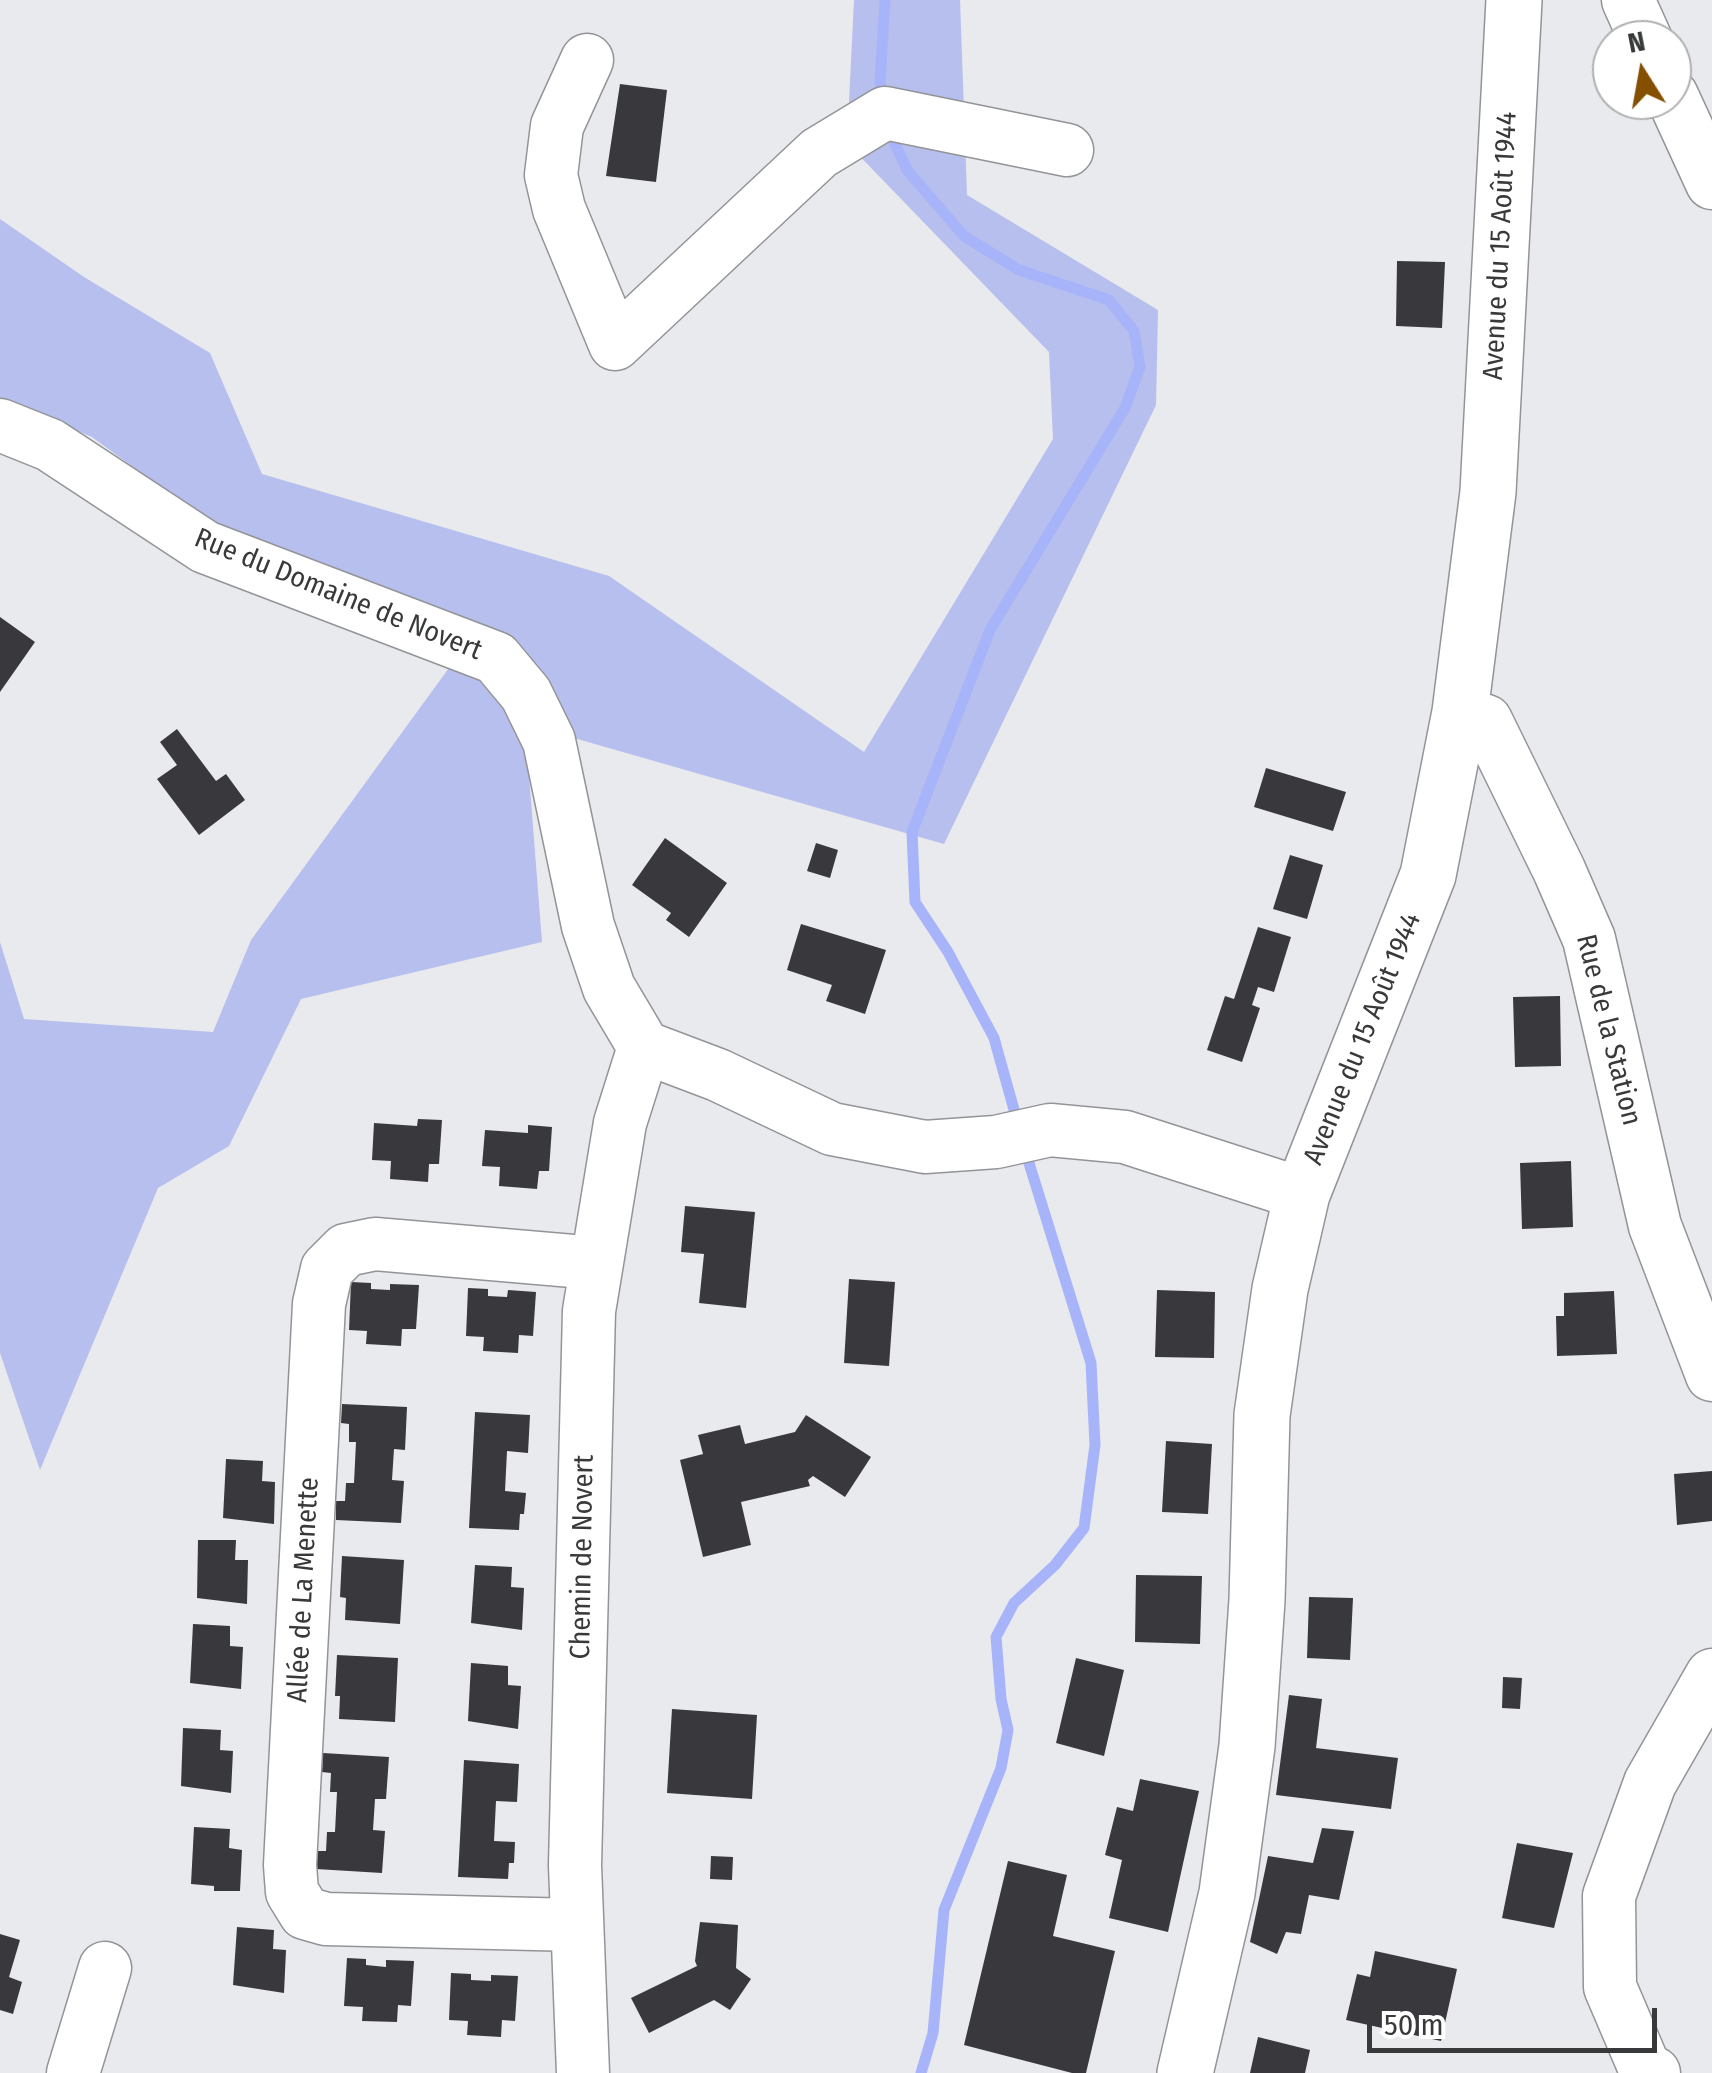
<!DOCTYPE html>
<meta charset="utf-8">
<style>
body{margin:0}
#map{position:relative;width:1712px;height:2073px;overflow:hidden;background:#e9eaee;font-family:"Fira Sans Condensed",sans-serif}
canvas{display:block}
.north{position:absolute;left:1592px;top:20px;width:100px;height:100px;box-sizing:border-box;background:#fff;border:2px solid #afb0b0;border-radius:50%;rotate:349deg;font-size:28px;font-weight:700;line-height:40px;text-align:center;color:#38393a}
.north::after{content:'';display:block;margin:auto;width:35px;height:45px;background:#854f00;clip-path:polygon(50% 0,100% 100%,50% 72%,0 100%)}
.scale{position:absolute;left:1367px;top:2008px;width:290px;height:45px;box-sizing:border-box;border:5px solid #38393a;border-top:0;padding-left:12px;font-size:30px;line-height:35px;white-space:nowrap;color:#38393a;-webkit-text-stroke:8px #fff;paint-order:stroke}
</style>
<div id="map">
<canvas width="1712" height="2073"></canvas>
<div class="north">N</div>
<div class="scale">50 m</div>
</div>
<script>
const ctx = document.querySelector('canvas').getContext('2d');
ctx.lineJoin = 'round';
function paint(path, color) { ctx.fillStyle = color; ctx.fill(path, 'evenodd'); }
const shape = rows => new Path2D(rows.map(r => 'M' + r).join(''));
function stroke(path, color, width, dash) { ctx.strokeStyle = color; ctx.lineWidth = width; ctx.lineCap = dash ? 'butt' : 'round'; ctx.setLineDash(dash || []); ctx.stroke(path); }
function write(font, color, halo, rows, align = 'center') {
  ctx.font = font + ' "Fira Sans Condensed",sans-serif'; ctx.lineWidth = 10; ctx.setLineDash([]); ctx.textBaseline = 'middle'; ctx.strokeStyle = halo; ctx.fillStyle = color; for (const [text, x, y, turn = 0] of rows) {
    ctx.save(); ctx.translate(x, y); ctx.rotate((+turn || 0) * Math.PI / 180); ctx.textAlign = isNaN(turn) ? turn : align; if (halo) ctx.strokeText(text, 0, 0); ctx.fillText(text, 0, 0); ctx.restore();
  }
}
paint(shape([
 [854,0,960,0,967,195,1158,310,1156,405,944,844,525,724,542,942,301,999,229,1146,158,1188,40,1470,0,1353,0,942,24,1019,213,1032,251,940,478,628,216,528,92,437,0,398,0,219,84,277,210,353,262,474,609,576,864,752,1053,439,1049,352,847,143]
]), '#b6bfed');
stroke(shape([
 [883,100,880,81,885,0],
 [888,128,907,170,964,236,1019,270,1109,300,1134,331,1140,367,1125,408,990,630,912,832,915,902,948,952,994,1038,1018,1124],
 [921,2073,933,2033,944,1910,1001,1768,1008,1730,1001,1699,996,1637,1014,1603,1055,1565,1084,1528,1095,1445,1091,1363,1024,1147]
]), '#a8b4f9', 11);
paint(shape([
 [620,84,667,90,656,182,606,176],
 [1397,261,1445,262,1442,328,1396,326],
 [0,617,35,642,0,692],
 [177,729,216,781,226,774,245,800,199,835,157,779,177,765,160,742],
 [1266,768,1346,792,1333,831,1254,807],
 [665,838,727,883,689,937,666,920,671,913,632,885],
 [816,843,838,850,830,878,807,871],
 [1290,855,1323,865,1307,919,1273,909],
 [801,924,886,950,865,1014,826,1001,832,985,787,970],
 [1258,927,1291,937,1274,992,1258,987,1252,1005,1260,1008,1242,1062,1207,1050,1225,996,1234,999],
 [1560,996,1561,1066,1515,1067,1513,997],
 [418,1119,442,1120,439,1164,429,1164,428,1182,390,1179,391,1161,372,1160,374,1123,417,1126],
 [528,1125,552,1127,549,1171,539,1171,537,1189,499,1186,500,1167,482,1166,485,1130,528,1133],
 [1571,1161,1573,1227,1522,1229,1520,1163],
 [685,1206,755,1212,746,1308,699,1303,704,1254,681,1252],
 [849,1279,895,1282,889,1366,844,1363],
 [351,1282,371,1283,371,1289,390,1290,390,1284,419,1285,416,1329,402,1329,401,1346,366,1344,367,1331,349,1330],
 [468,1288,488,1289,488,1296,507,1297,508,1290,536,1292,533,1336,519,1335,518,1353,483,1351,484,1337,466,1336],
 [1157,1290,1215,1292,1214,1358,1155,1357],
 [1614,1291,1617,1354,1557,1356,1556,1316,1564,1316,1564,1293],
 [342,1404,407,1407,405,1450,394,1449,392,1480,404,1481,401,1523,336,1520,336,1501,345,1501,346,1483,354,1483,356,1442,349,1442,349,1424,341,1423],
 [475,1412,530,1415,528,1453,507,1451,505,1491,526,1493,524,1514,520,1514,519,1530,469,1528],
 [806,1415,871,1457,845,1497,813,1476,808,1480,810,1486,741,1502,751,1545,703,1557,680,1460,703,1454,698,1435,740,1425,745,1444,795,1432],
 [1166,1441,1212,1444,1208,1514,1162,1512],
 [226,1459,263,1461,262,1481,275,1482,274,1524,223,1518],
 [1712,1471,1712,1521,1677,1525,1674,1474],
 [198,1540,236,1540,235,1560,248,1560,247,1604,197,1598],
 [342,1556,404,1560,400,1624,345,1620,346,1598,340,1597],
 [475,1565,512,1567,511,1587,524,1588,522,1630,471,1623],
 [1136,1575,1202,1576,1200,1644,1135,1642],
 [1309,1597,1353,1598,1350,1660,1307,1658],
 [193,1624,230,1626,230,1646,243,1647,241,1689,190,1683],
 [337,1655,398,1658,395,1722,339,1719,340,1696,335,1696],
 [1076,1658,1124,1670,1104,1756,1056,1743],
 [471,1663,508,1666,508,1685,521,1686,518,1729,468,1721],
 [1503,1677,1522,1678,1520,1709,1502,1708],
 [1289,1695,1322,1699,1316,1748,1398,1758,1391,1809,1276,1795],
 [672,1709,757,1715,752,1799,667,1793],
 [183,1728,221,1730,220,1750,233,1751,231,1793,181,1786],
 [323,1753,389,1757,386,1799,375,1799,373,1830,385,1831,382,1873,316,1869,317,1851,326,1851,327,1832,335,1832,337,1792,330,1792,331,1773,322,1772],
 [464,1760,519,1764,517,1802,496,1801,494,1841,515,1842,514,1863,509,1863,508,1879,458,1877],
 [1140,1779,1199,1791,1168,1932,1109,1918,1122,1860,1105,1855,1117,1807,1133,1811],
 [194,1827,230,1829,229,1848,242,1850,240,1891,214,1891,214,1886,191,1884],
 [1322,1828,1354,1831,1339,1900,1309,1895,1301,1934,1286,1932,1277,1954,1250,1942,1268,1856,1313,1863],
 [1517,1843,1573,1853,1554,1928,1502,1918],
 [711,1856,733,1857,732,1880,710,1879],
 [1008,1861,1067,1875,1053,1936,1115,1951,1086,2073,1072,2073,964,2045],
 [700,1922,738,1925,736,1968,751,1979,730,2010,714,2000,649,2033,631,1998,697,1966,695,1961],
 [237,1927,274,1930,273,1949,286,1950,284,1993,233,1985],
 [0,1934,20,1940,9,1977,22,1982,13,2014,0,2010],
 [1375,1951,1457,1969,1441,2041,1346,2020,1357,1974,1370,1977],
 [347,1958,366,1959,366,1965,386,1967,386,1960,414,1961,411,2006,398,2005,397,2022,362,2021,363,2007,344,2006],
 [451,1973,471,1974,471,1980,491,1981,491,1975,518,1976,515,2021,502,2020,501,2037,467,2035,468,2021,449,2020],
 [1258,2037,1310,2050,1305,2073,1250,2073]
]), '#39393d');
const minor = shape([
 [1628,0,1646,40],
 [587,60,557,126,551,175,559,209,615,344,819,153,885,113,1067,150],
 [1672,96,1712,183],
 [0,425,50,445,205,547,496,658,526,694,549,741,588,926,609,988,644,1047,718,1075,832,1129,925,1147,996,1142,1050,1130,1125,1137,1302,1194],
 [1460,712,1486,721,1559,870,1589,939,1655,1226,1712,1375],
 [577,1925,326,1919,305,1913,292,1892,290,1865,319,1304,327,1269,346,1250,375,1244,596,1263],
 [73,2073,105,1968],
 [583,2073,575,1865,589,1311,620,1123,644,1047],
 [1654,2073,1645,2069,1610,1987,1609,1896,1650,1783,1712,1675]
]);
const major = shape([
 [1185,2073,1227,1893,1247,1746,1257,1600,1262,1415,1280,1289,1302,1194,1428,875,1460,712,1488,492,1514,0]
]);
stroke(minor, '#939497', 55);
stroke(major, '#939497', 58);
stroke(minor, '#fff', 52);
stroke(major, '#fff', 55);
write('28px', '#38393a', '#fff', [
 ["Avenue du 15 Août 1944",1501,246,-87],
 ["Rue du Domaine de Novert",338,595,22],
 ["Rue de la Station",1608,1030,76],
 ["Avenue du 15 Août 1944",1363,1039,-68],
 ["Chemin de Novert",583,1557,-89],
 ["Allée de La Menette",304,1590,-87]
]);
</script>
